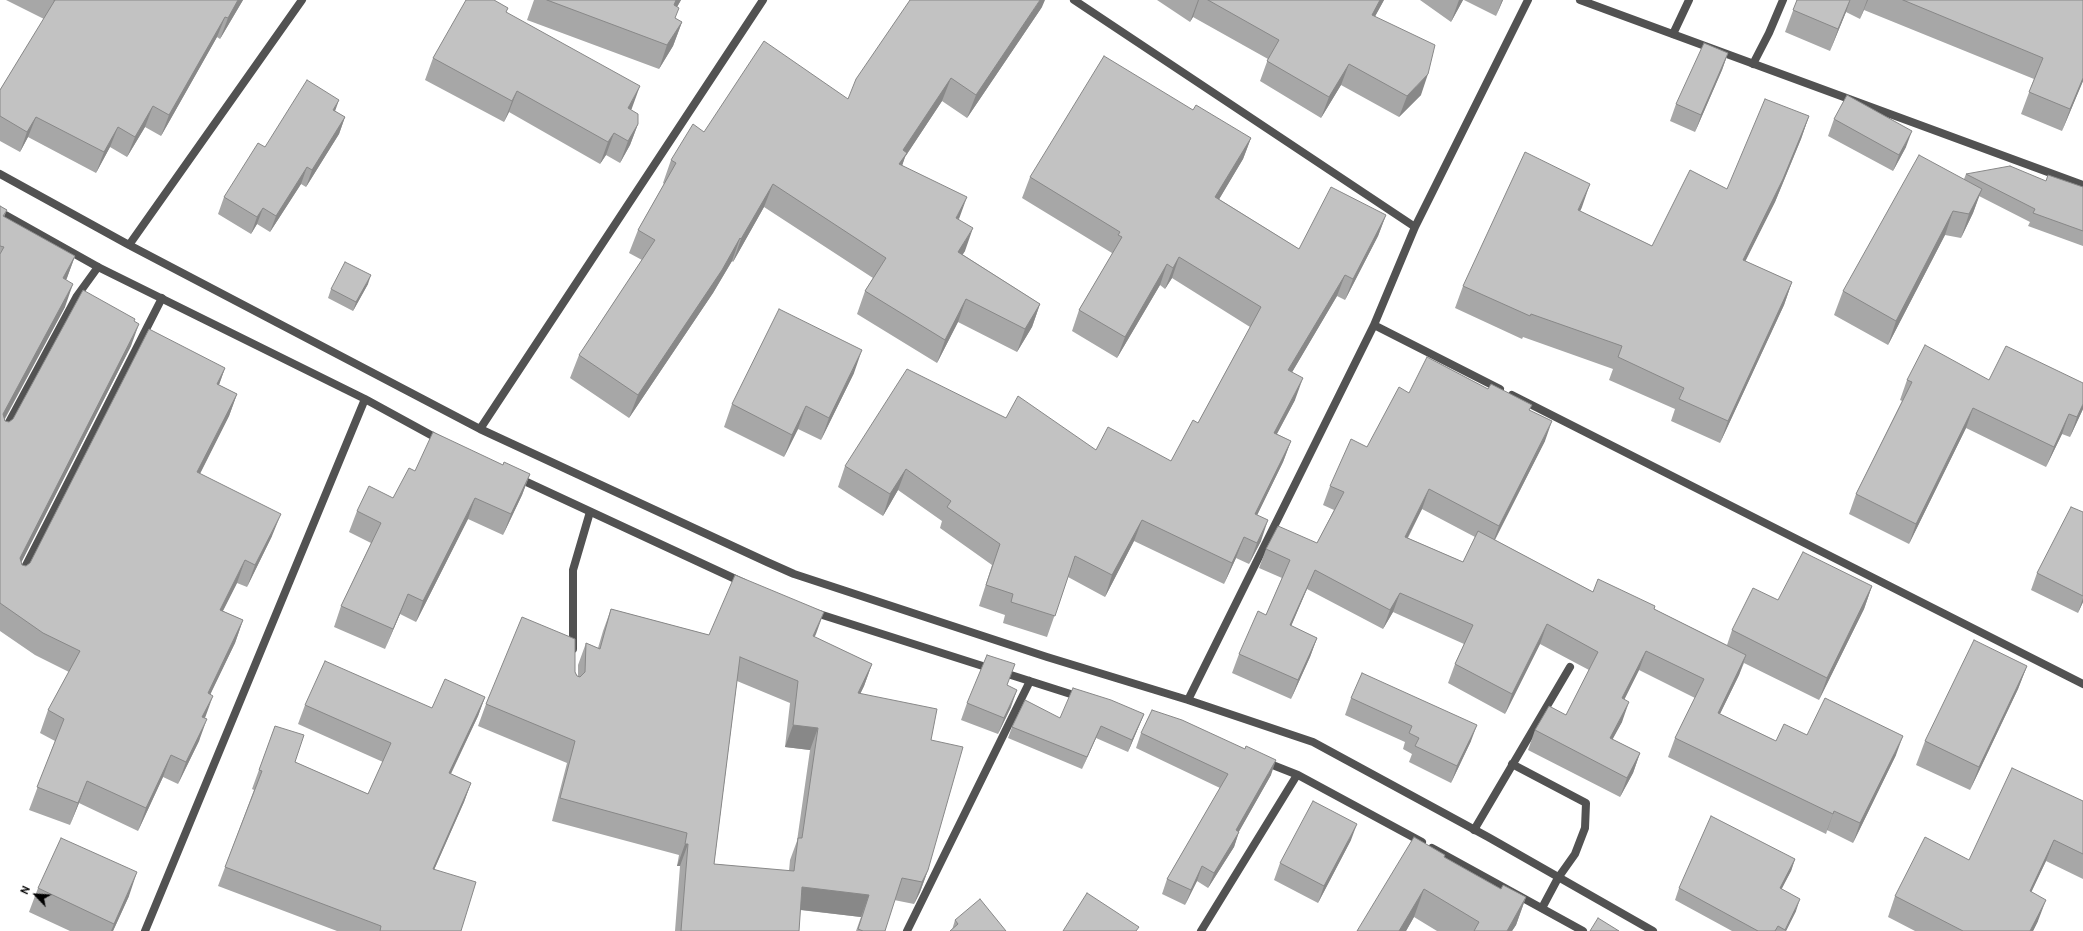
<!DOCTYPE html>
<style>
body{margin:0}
#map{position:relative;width:2083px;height:931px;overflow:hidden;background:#fff;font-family:Cabin,sans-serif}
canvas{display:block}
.north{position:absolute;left:16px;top:875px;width:40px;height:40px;-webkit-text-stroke:3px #fff;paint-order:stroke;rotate:295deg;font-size:11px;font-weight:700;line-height:16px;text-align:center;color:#000}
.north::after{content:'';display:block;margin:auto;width:14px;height:18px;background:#000;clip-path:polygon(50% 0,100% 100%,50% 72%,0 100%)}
</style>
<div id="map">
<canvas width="2083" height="931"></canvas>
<div class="north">N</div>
</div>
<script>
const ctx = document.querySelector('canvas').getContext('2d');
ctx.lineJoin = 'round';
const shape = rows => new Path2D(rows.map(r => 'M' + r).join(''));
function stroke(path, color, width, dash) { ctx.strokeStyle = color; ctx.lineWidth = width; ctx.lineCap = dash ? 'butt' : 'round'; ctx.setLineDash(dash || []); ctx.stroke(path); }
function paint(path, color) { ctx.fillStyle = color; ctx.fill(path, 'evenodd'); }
stroke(shape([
 [1673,34,1689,0],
 [1753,64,1769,33,1783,0],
 [0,439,77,296,98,267],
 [21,575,162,298],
 [573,649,573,570,590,512],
 [1512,764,1586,803,1585,828,1575,854,1558,878,1542,908],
 [1474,830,1570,667]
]), '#525252', 8);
stroke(shape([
 [1074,0,1415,227],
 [1580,0,2083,185],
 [0,174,129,245,480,429,767,562,794,574,1047,657,1188,700,1313,742,1488,837,1653,931],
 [0,212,98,267,365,399,440,440],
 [129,245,302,0],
 [1374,325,1500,389],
 [1512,395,2083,684],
 [480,429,763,0],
 [518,478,744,583],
 [813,612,1080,697],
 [1188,700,1374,325,1415,227,1528,0],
 [1265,762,1298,775,1422,842],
 [1432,848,1583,931],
 [145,931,365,399],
 [907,931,1030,681],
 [1201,931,1297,775]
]), '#525252', 8);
paint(shape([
 [6,0,243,0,220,39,217,37,161,136,145,127,127,157,110,147,96,173,28,137,20,152,0,141,0,90,44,19],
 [534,0,681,0,677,7,675,18,682,22,673,46,659,69,527,20],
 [1157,0,1384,0,1375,16,1421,95,1399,117,1341,85,1321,118,1260,81,1268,59,1193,17,1190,22],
 [1420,0,1463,0,1451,22],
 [1464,0,1503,0,1496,16],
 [1797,0,2083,0,2083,81,2062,131,2021,114,2034,79,1864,10,1860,19,1846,12,1830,51,1785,32],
 [1042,7,967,118,942,101,905,157,902,165,959,219,965,251,962,254,1040,304,1032,327,1017,352,958,322,937,363,857,314,865,291,873,278,764,207,733,262,732,261,713,293,629,418,570,378,579,355,642,260,629,253,638,230,664,184,663,183,671,160,848,99],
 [508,8,506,12,632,108,631,110,638,124,630,145,620,163,606,155,600,164,509,112,504,122,425,80,433,58],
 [1728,53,1722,70,1695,132,1670,121,1676,104],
 [1193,110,1251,138,1243,159,1219,199,1299,249,1386,215,1378,236,1345,300,1337,296,1292,372,1295,400,1277,434,1291,441,1283,462,1257,515,1261,541,1249,564,1236,558,1224,584,1134,541,1105,597,1068,577,1047,637,1003,623,1005,615,979,606,992,565,940,528,942,521,898,490,883,516,838,487,845,466,1006,418,1096,450,1171,461,1198,423,1250,327,1172,278,1165,289,1160,285,1117,358,1072,331,1079,310,1111,256,1112,253,1022,198,1030,177],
 [335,111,345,117,339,134,306,187,301,184,270,232,257,224,251,234,218,214,224,197,265,147],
 [1809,116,1801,139,1775,202,1745,261,1792,282,1784,305,1720,443,1671,421,1675,409,1609,380,1613,369,1523,337,1522,339,1455,308,1463,286,1582,207,1580,211,1652,246,1727,189],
 [1834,119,1906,147,1893,171,1828,136],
 [1966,174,2046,181,2083,187,2083,246,2028,226,2030,222,1979,196,1973,213,1961,238,1945,235,1888,345,1834,315,1843,291,1964,179],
 [0,206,7,210,4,217,75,256,66,280,65,307,5,419,5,421,9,422,13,419,134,321,131,346,21,562,22,565,26,566,30,563,225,368,219,385,237,394,229,416,200,474,272,536,247,587,237,583,223,611,243,620,235,643,210,694,199,741,178,784,163,777,138,831,79,803,70,825,29,810,55,741,40,733,48,710,69,672,35,655,0,631],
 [368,284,353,311,328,298,331,289],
 [854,373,821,440,798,429,784,457,724,427,732,404],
 [1907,380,1989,380,2083,409,2070,437,2062,434,2046,467,1966,428,1909,544,1849,514,1856,494,1902,401,1900,400],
 [1488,389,1530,410,1545,441,1495,540,1593,592,1654,609,1727,645,1732,630,1778,600,1872,586,1864,609,1819,700,1744,663,1739,675,1720,714,1776,741,1807,735,1896,755,1853,843,1827,830,1826,834,1668,757,1675,738,1695,698,1639,670,1624,700,1622,722,1612,739,1640,753,1633,773,1620,797,1528,750,1535,730,1566,715,1589,670,1540,644,1505,714,1448,683,1455,664,1464,644,1393,612,1383,629,1307,589,1291,626,1317,638,1310,657,1291,699,1232,673,1239,654,1266,615,1282,578,1259,568,1266,549,1317,543,1334,510,1323,505,1330,486,1367,447,1409,393],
 [1422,509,1475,537,1463,562,1408,538],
 [503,465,530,474,522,495,503,535,468,519,416,622,400,614,385,649,334,627,341,606,371,543,349,532,357,511,393,498,415,471],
 [2083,512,2083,602,2078,613,2031,590,2037,573],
 [611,609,709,635,814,637,872,664,864,686,860,694,931,740,928,870,920,892,914,904,894,900,885,931,856,931,861,917,800,910,799,931,675,931,680,866,677,866,679,855,552,821,567,763,478,726,486,704,575,672,578,677,578,665,586,643,598,648,603,631],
 [737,681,790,703,785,747,810,750,797,841,790,860,789,871,714,864],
 [2027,666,2018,689,1970,790,1916,765,1925,741],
 [1008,685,1011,707,998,734,961,720,967,703],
 [485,697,478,716,451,774,471,783,464,802,434,870,461,931,337,931,218,886,254,790,252,789,275,726,295,762,368,794,383,762,298,724,305,705,432,708],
 [1351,698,1471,741,1451,783,1409,762,1412,754,1403,749,1405,742,1345,715],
 [1144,714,1139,726,1128,752,1096,738,1082,769,1008,738,1012,727,1060,718],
 [1141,733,1271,775,1239,831,1234,847,1208,888,1197,881,1185,905,1162,894,1167,879,1220,788,1136,748],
 [2083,801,2083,879,2046,861,2031,892,2038,921,2033,931,1915,931,1888,917,1895,896,1969,860],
 [1351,840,1318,903,1274,880,1280,863],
 [1444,857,1501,889,1526,897,1516,925,1512,931,1437,931,1414,917,1406,931,1357,931],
 [1795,859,1791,871,1781,889,1796,911,1786,931,1732,931,1675,900,1679,888],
 [38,888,129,896,113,931,70,931,29,912],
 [955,920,1006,931,952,930]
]), '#a7a7a7');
paint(shape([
 [238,0,243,0,220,39,228,18],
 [676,0,681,0,665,28,674,5],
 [1040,0,1045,0,1042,7,967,118,976,95],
 [1198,0,1199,0,1193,17,1190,22],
 [1380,0,1384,0,1365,35,1372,15],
 [1459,0,1463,0,1451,22],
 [1502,0,1503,0,1496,16],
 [1850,0,1846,12,1830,51,1838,29],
 [1867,0,1868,0,1860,19],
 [225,17,217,37,161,136,169,115],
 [682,22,673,46,659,69,667,45],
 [1728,53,1722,70,1695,132,1701,115],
 [1349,64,1341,85,1321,118,1329,97],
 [1428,74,1421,95,1399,117,1407,96],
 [951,78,942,101,905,157,899,175,891,187,903,150],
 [2083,78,2083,81,2062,131,2070,109],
 [640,86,632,108,620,130,628,108],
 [517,91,509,112,504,122,512,101],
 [339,100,333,117,333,110],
 [153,106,145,127,127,157,135,137],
 [1809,116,1801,139,1775,202,1735,282,1743,260],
 [36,117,28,137,20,152,27,132],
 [345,117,339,134,306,187,312,170],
 [638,124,630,145,620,163,628,141],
 [118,127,110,147,96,173,104,152],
 [1912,131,1906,147,1893,171,1899,155],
 [614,133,606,155,600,164,608,142],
 [1251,138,1243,159,1208,218,1215,197],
 [307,167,301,184,270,232,276,216],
 [773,184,764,207,733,262,741,239],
 [1590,184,1582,207,1570,232,1578,210],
 [1982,189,1973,213,1961,238,1969,214],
 [967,197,959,219,956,218],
 [263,208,257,224,251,234,257,217],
 [1953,211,1945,235,1888,345,1896,321],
 [1386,215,1378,236,1345,300,1353,279],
 [973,228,965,251,950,275,958,252],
 [740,238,732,261,713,293,629,418,638,395],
 [75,256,67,278,55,301,63,278],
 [1179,257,1172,278,1165,289,1173,268],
 [1167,264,1160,285,1117,358,1125,337],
 [371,275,368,284,353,311,356,302],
 [1345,275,1337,296,1281,391,1288,370],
 [1792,282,1784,305,1720,443,1728,421],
 [73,284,65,307,0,427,3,414],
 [966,299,958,322,937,363,945,340],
 [1040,304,1032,327,1017,352,1025,329],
 [139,324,131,346,12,581,20,558],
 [862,350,854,373,821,440,829,418],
 [225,368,217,390,217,384],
 [1303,378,1295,400,1266,454,1274,433],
 [237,394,229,416,189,495,197,472],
 [2083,404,2083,409,2070,437,2077,417],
 [806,406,798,429,784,457,792,435],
 [1973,408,1966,428,1909,544,1916,524],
 [2069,414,2062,434,2046,467,2054,447],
 [1552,421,1545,441,1492,545,1499,526],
 [1291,441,1283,462,1247,536,1255,514],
 [906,469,898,490,883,516,890,494],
 [530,474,522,495,503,535,511,514],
 [1429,489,1422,509,1398,556,1405,537],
 [475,498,468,519,416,622,423,601],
 [281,514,272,536,247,587,255,565],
 [1142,520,1134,541,1105,597,1112,575],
 [1268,520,1261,541,1249,564,1257,543],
 [1244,537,1236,558,1224,584,1232,563],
 [245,560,237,583,212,632,220,610],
 [1315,570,1307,589,1283,645,1290,625],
 [1872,586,1864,609,1819,700,1827,678],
 [1400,593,1393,612,1383,629,1390,610],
 [408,594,400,614,385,649,393,629],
 [2083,598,2083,602,2078,613],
 [824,612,816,634,805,658,813,636],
 [243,620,235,643,200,716,208,693],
 [1547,624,1540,644,1505,714,1512,694],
 [1317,638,1310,657,1291,699,1298,680],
 [1646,651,1639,670,1615,718,1622,698],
 [1746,655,1739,675,1711,732,1718,713],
 [872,664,864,686,850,715,858,693],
 [2027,666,2018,689,1970,790,1979,767],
 [1017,690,1011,707,998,734,1004,718],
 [213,696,205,718,202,717],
 [485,697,478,716,442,792,449,773],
 [1629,702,1622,722,1603,757,1610,738],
 [1144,714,1139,726,1128,752,1132,740],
 [207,719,199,741,178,784,186,762],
 [793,725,818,728,810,750,785,747],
 [1477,725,1471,741,1451,783,1457,766],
 [1101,726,1096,738,1082,769,1087,757],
 [1903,736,1896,755,1853,843,1860,823],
 [1640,753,1633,773,1620,797,1627,778],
 [171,755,163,777,138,831,146,808],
 [1276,760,1271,775,1232,844,1239,832,1234,847,1208,888,1214,873,1236,830],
 [87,781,79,803,70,825,78,803],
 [471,783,464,802,426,888,433,869],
 [1834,811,1827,830,1826,834,1833,814],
 [1357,824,1351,840,1318,903,1324,886],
 [2054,840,2046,861,2022,912,2030,891],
 [685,844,688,844,680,866,677,866],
 [1795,859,1791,871,1776,900,1780,888],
 [1202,866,1197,881,1185,905,1191,890],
 [928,870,920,892,914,904,922,882],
 [137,872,129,896,113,931,111,931,114,924],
 [802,887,869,895,861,917,794,909],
 [1424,889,1414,917,1406,931,1399,931],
 [1526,897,1516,925,1512,931,1507,931],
 [1800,899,1796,911,1786,931,1785,931],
 [2046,900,2038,921,2033,931,2030,931]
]), '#888');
const building = shape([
 [54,0,238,0,228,18,225,17,169,115,153,106,135,137,118,127,104,152,36,117,27,132,0,116,0,90,55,0,54,0],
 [466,0,494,0,508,8,506,12,640,86,628,108,638,114,638,124,628,141,614,133,608,142,517,91,512,101,433,58,466,0],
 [547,0,676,0,674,5,679,8,675,18,682,22,667,45,547,0],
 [910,0,1040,0,976,95,951,78,903,150,907,153,899,164,967,197,956,218,973,228,958,252,1040,304,1025,329,966,299,945,340,865,291,886,258,773,184,741,239,740,238,722,270,638,395,579,355,655,240,638,230,676,163,671,160,693,124,704,132,764,41,848,99,856,79,910,0],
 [1208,0,1380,0,1372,15,1435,45,1428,74,1407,96,1349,64,1329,97,1267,61,1279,40,1208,0],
 [1797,0,1850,0,1838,29,1793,10,1797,0],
 [1903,0,2083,0,2083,78,2070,109,2029,92,2043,58,1903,0],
 [1704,43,1728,53,1701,115,1676,104,1704,43],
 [1104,56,1193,110,1196,105,1251,138,1215,197,1299,249,1331,187,1386,215,1353,279,1345,275,1288,370,1303,378,1274,433,1291,441,1255,514,1268,520,1257,543,1244,537,1232,563,1142,520,1112,575,1075,556,1055,616,1011,602,1013,594,986,585,1000,544,947,507,951,501,906,469,890,494,845,466,907,369,1006,418,1018,396,1096,450,1108,427,1171,461,1193,420,1198,423,1261,307,1179,257,1173,268,1167,264,1125,337,1079,310,1122,237,1118,235,1120,232,1030,177,1104,56],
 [307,80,339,100,333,110,345,117,312,170,307,167,276,216,263,208,257,217,224,197,258,143,265,147,307,80],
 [1847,95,1912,131,1899,155,1834,119,1847,95],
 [1765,99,1809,116,1783,179,1743,260,1792,282,1728,421,1679,399,1684,388,1618,357,1622,346,1531,314,1530,316,1463,286,1525,152,1590,184,1578,210,1652,246,1690,170,1727,189,1765,99],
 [1919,155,1982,189,1969,214,1953,211,1896,321,1843,291,1919,155],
 [2010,166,2046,181,2048,175,2083,187,2083,231,2033,213,2035,209,1966,174,2010,166],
 [0,206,7,210,3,216,75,256,63,278,73,284,3,414,5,421,9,422,13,419,83,290,135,319,134,321,139,324,20,558,22,565,26,566,30,563,149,329,225,368,217,384,237,394,197,472,281,514,255,565,245,560,220,610,243,620,208,693,213,696,202,717,207,719,186,762,171,755,146,808,87,781,78,803,37,787,64,719,48,710,80,651,43,633,0,603,0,254,4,247,0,246,0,206],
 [345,262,371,275,356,302,331,289,345,262],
 [779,309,862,350,829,418,806,406,792,435,732,404,779,309],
 [1925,345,1989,380,2006,346,2083,383,2083,404,2077,417,2069,414,2054,447,1973,408,1916,524,1856,494,1912,382,1907,380,1925,345],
 [1427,357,1488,389,1491,384,1532,405,1529,410,1552,421,1499,526,1429,489,1405,537,1463,562,1478,531,1593,592,1598,579,1655,606,1654,609,1746,655,1718,713,1776,741,1784,724,1807,735,1825,698,1903,736,1860,823,1834,811,1833,814,1675,738,1704,679,1646,651,1622,698,1629,702,1610,738,1640,753,1627,778,1535,730,1549,706,1566,715,1598,652,1547,624,1512,694,1455,664,1473,625,1400,593,1390,610,1315,570,1290,625,1317,638,1298,680,1239,654,1258,611,1266,615,1290,560,1266,549,1278,526,1317,543,1344,492,1330,486,1351,439,1367,447,1399,387,1409,393,1427,357],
 [433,432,503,465,504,462,530,474,511,514,475,498,423,601,408,594,393,629,341,606,381,523,357,511,369,486,393,498,409,468,415,471,433,432],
 [2071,507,2083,512,2083,596,2037,573,2071,507],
 [1803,552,1872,586,1827,678,1732,630,1753,588,1778,600,1803,552],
 [735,575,824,612,813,636,872,664,858,693,937,709,931,740,963,747,928,870,922,882,902,878,885,931,863,931,858,929,869,895,802,887,799,931,681,931,688,844,685,844,687,833,560,798,575,741,486,704,522,617,575,639,575,672,577,676,580,677,585,672,586,643,600,649,611,609,709,635,735,575],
 [740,657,798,681,793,725,818,728,802,838,798,838,794,871,714,864,740,657],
 [1974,640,2027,666,1979,767,1925,741,1974,640],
 [987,655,1015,664,1007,685,1017,690,1004,718,967,703,987,655],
 [325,661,432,708,445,679,485,697,449,773,471,783,433,869,476,882,461,931,380,931,381,926,225,867,262,771,259,770,275,726,304,735,295,762,368,794,391,743,305,705,325,661],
 [1362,673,1477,725,1457,766,1415,746,1419,738,1409,733,1412,726,1351,698,1362,673],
 [1073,688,1111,700,1144,714,1132,740,1101,726,1087,757,1012,727,1025,700,1060,718,1073,688],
 [1152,710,1182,720,1245,749,1246,746,1276,760,1236,830,1239,832,1214,873,1202,866,1191,890,1167,879,1228,774,1141,733,1152,710],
 [2012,768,2083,801,2083,854,2054,840,2030,891,2046,900,2030,931,1963,931,1895,896,1925,837,1969,860,2012,768],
 [1313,801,1357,824,1324,886,1280,863,1313,801],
 [1711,816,1795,859,1780,888,1800,899,1785,930,1778,926,1775,931,1758,931,1679,888,1711,816],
 [1414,837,1445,855,1444,857,1501,889,1503,885,1526,897,1507,931,1474,931,1479,922,1424,889,1399,931,1357,931,1414,837],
 [61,838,137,872,114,924,38,888,61,838],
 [1087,893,1139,927,1136,931,1063,931,1087,893],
 [980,899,1006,931,950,931,958,924,955,920,980,899],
 [1598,918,1619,931,1590,931,1598,918]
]);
paint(building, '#c2c2c2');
stroke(building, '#888', 1);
</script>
